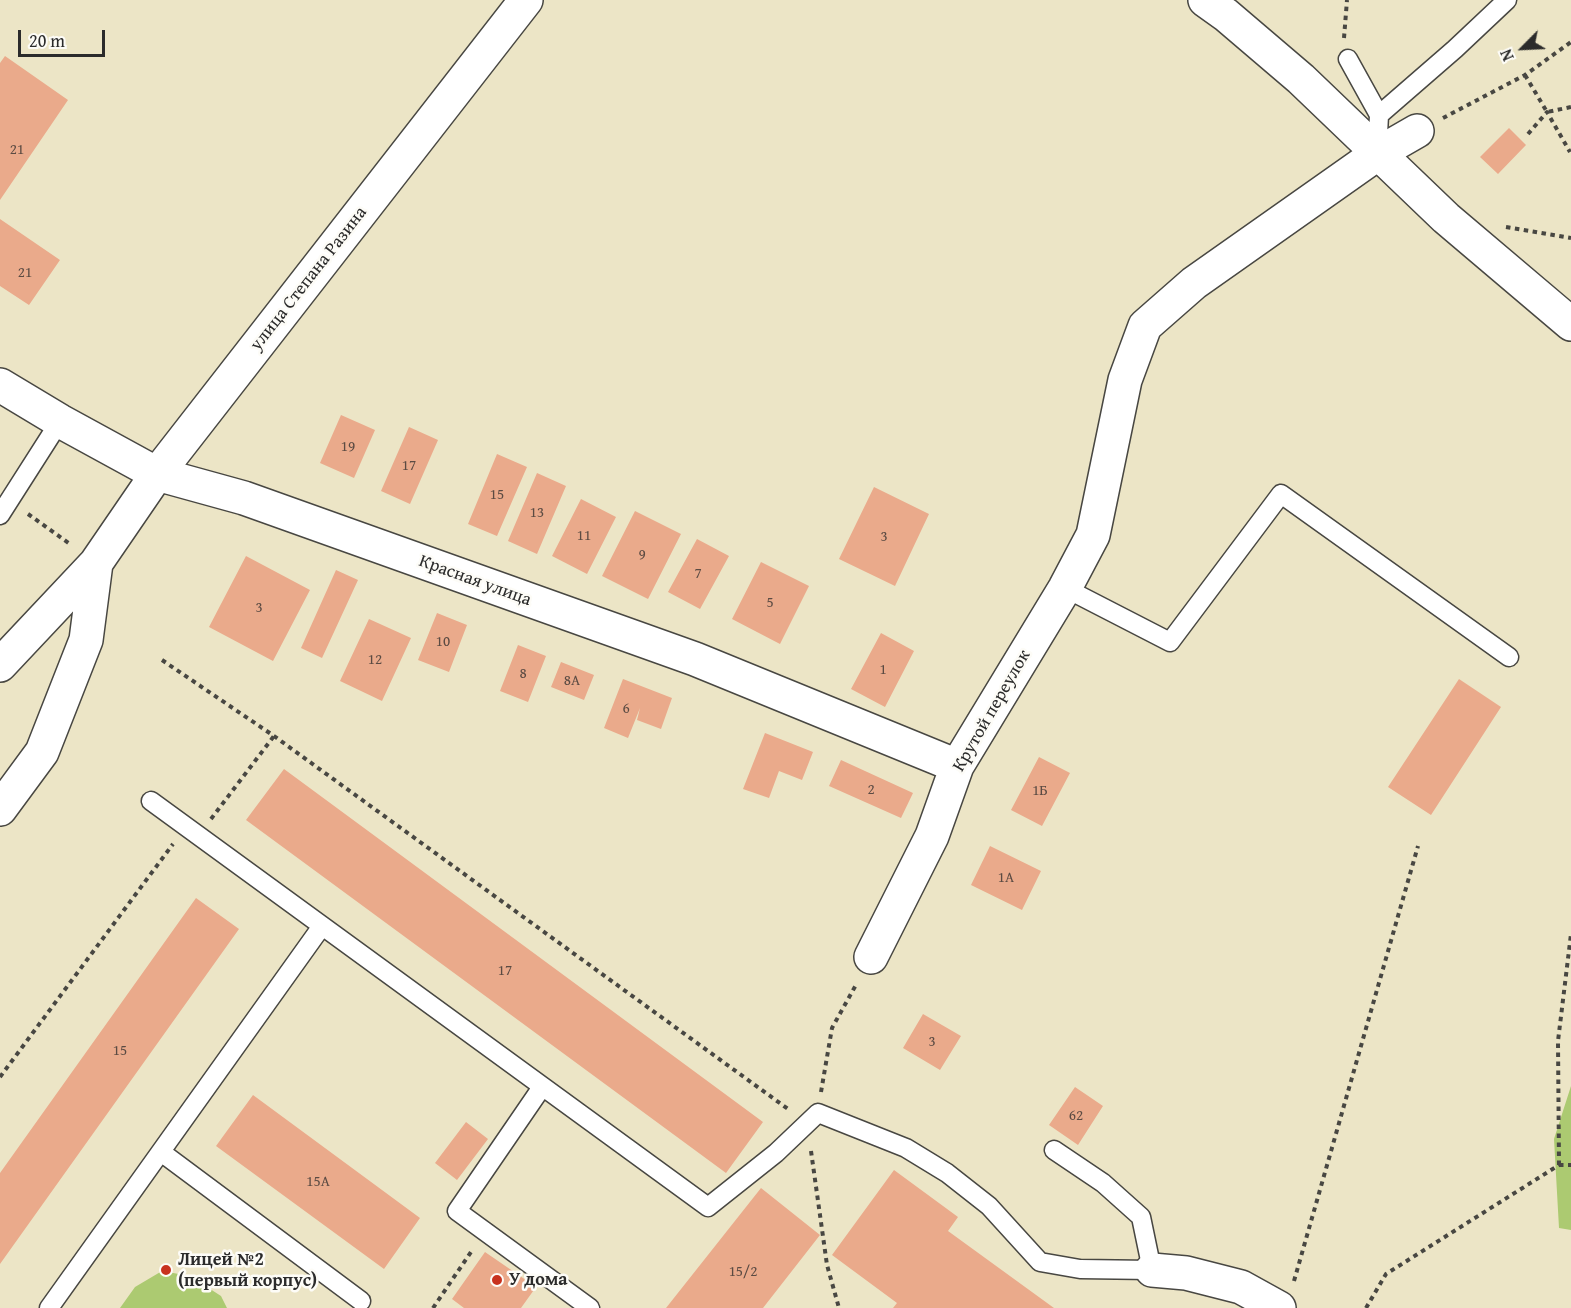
<!DOCTYPE html>
<meta charset="utf-8">
<style>
body{margin:0}
#map{position:relative;width:1571px;height:1308px;overflow:hidden;background:#ece5c6;font-family:"Gentium Book Plus",serif}
canvas{display:block}
.north{position:absolute;left:1493px;top:18px;width:60px;height:60px;-webkit-text-stroke:4px #fdfcf7;paint-order:stroke;rotate:246deg;font-size:16px;font-weight:700;line-height:24px;text-align:center;color:#2b2b2b}
.north::after{content:'';display:block;margin:auto;width:21px;height:27px;background:#2b2b2b;clip-path:polygon(50% 0,100% 100%,50% 72%,0 100%)}
.scale{position:absolute;left:18px;top:30px;width:87px;height:27px;box-sizing:border-box;border:3px solid #2b2b2b;border-top:0;padding-left:8px;font-size:18px;line-height:21px;white-space:nowrap;color:#2b2b2b;-webkit-text-stroke:4px #fdfcf7;paint-order:stroke}
</style>
<div id="map">
<canvas width="1571" height="1308"></canvas>
<div class="north">N</div>
<div class="scale">20 m</div>
</div>
<script>
const ctx = document.querySelector('canvas').getContext('2d');
ctx.lineJoin = 'round';
function paint(path, color) { ctx.fillStyle = color; ctx.fill(path, 'evenodd'); }
const shape = rows => new Path2D(rows.map(r => 'M' + r).join(''));
function stroke(path, color, width, dash) { ctx.strokeStyle = color; ctx.lineWidth = width; ctx.lineCap = dash ? 'butt' : 'round'; ctx.setLineDash(dash || []); ctx.stroke(path); }
function write(font, color, halo, rows, align = 'center') {
  ctx.font = font + ' "Gentium Book Plus",serif'; ctx.lineWidth = 5; ctx.setLineDash([]); ctx.textBaseline = 'middle'; ctx.strokeStyle = halo; ctx.fillStyle = color; for (const [text, x, y, turn = 0] of rows) {
    ctx.save(); ctx.translate(x, y); ctx.rotate((+turn || 0) * Math.PI / 180); ctx.textAlign = isNaN(turn) ? turn : align; if (halo) ctx.strokeText(text, 0, 0); ctx.fillText(text, 0, 0); ctx.restore();
  }
}
paint(shape([
 [1571,1086,1571,1230,1559,1228,1554,1139],
 [162,1271,190,1276,221,1296,227,1308,120,1308,135,1287]
]), '#acca71');
paint(shape([
 [5,56,68,100,0,200,0,63],
 [1509,128,1526,145,1498,174,1480,157],
 [0,219,60,260,29,305,0,286],
 [341,415,375,430,354,478,320,463],
 [409,427,438,440,410,504,381,491],
 [497,454,527,467,497,536,468,524],
 [537,473,566,486,537,554,508,541],
 [874,487,929,514,895,586,839,559],
 [581,499,616,517,587,574,552,556],
 [635,511,681,534,648,599,602,576],
 [697,539,729,556,700,609,668,592],
 [246,556,310,590,273,661,209,627],
 [761,562,809,586,780,644,732,619],
 [336,570,358,580,322,658,301,648],
 [437,613,467,625,449,672,418,660],
 [369,619,411,638,382,701,340,681],
 [881,633,914,651,885,707,851,689],
 [518,645,546,656,528,702,500,691],
 [561,662,594,675,584,700,551,687],
 [623,679,672,698,661,729,637,720,640,708,628,738,604,728],
 [1459,679,1501,707,1431,815,1388,787],
 [765,733,813,752,802,780,779,771,769,798,743,789],
 [1039,757,1070,773,1042,826,1011,810],
 [841,760,913,793,901,818,829,786],
 [284,769,763,1122,726,1173,246,820],
 [990,846,1041,871,1022,910,971,885],
 [196,898,239,929,0,1264,0,1173],
 [923,1014,961,1036,940,1070,903,1048],
 [1075,1087,1103,1106,1078,1145,1049,1125],
 [253,1095,420,1218,384,1269,216,1146],
 [466,1122,488,1139,457,1180,435,1163],
 [894,1170,958,1217,948,1231,1054,1308,893,1308,897,1303,832,1255],
 [761,1188,820,1235,763,1308,666,1308],
 [485,1252,536,1287,521,1308,464,1308,452,1299]
]), '#eaaa8b');
const service = shape([
 [1348,59,1379,115,1377,154],
 [1379,115,1455,49,1507,0],
 [0,515,60,421],
 [1065,588,1170,642,1281,494,1509,657],
 [151,801,708,1207,776,1153,818,1113,906,1148,947,1173,989,1206,1040,1262,1080,1269,1152,1270,1141,1217,1103,1183,1054,1150],
 [542,1087,457,1211,590,1308],
 [161,1152,361,1301],
 [49,1308,322,926]
]);
const minor = shape([
 [1205,0,1226,15,1301,79,1446,218,1571,324],
 [0,385,60,421,157,474,244,498,695,659,957,766],
 [871,957,932,836,957,766,1065,588,1093,535,1125,380,1145,326,1194,283,1377,154,1417,131],
 [1152,1270,1186,1273,1241,1287,1279,1308]
]);
const secondary = shape([
 [0,665,96,563,157,474,526,0],
 [0,809,42,752,86,640,96,563]
]);
stroke(service, '#484742', 21);
stroke(minor, '#484742', 36);
stroke(secondary, '#484742', 36);
stroke(shape([
 [1344,38,1347,0],
 [1525,75,1547,112,1571,107],
 [1443,118,1525,75,1571,42],
 [1528,134,1547,112,1570,152],
 [1506,227,1571,238],
 [28,514,70,544],
 [162,660,274,736,788,1109],
 [211,819,274,736],
 [0,1077,173,844],
 [821,1092,832,1028,857,983],
 [811,1151,827,1265,839,1308],
 [1559,1165,1558,1041,1571,934],
 [1559,1165,1571,1165],
 [1294,1281,1418,846],
 [433,1308,473,1249],
 [1366,1308,1386,1274,1559,1165]
]), '#484742', 4, [4.5, 4.5]);
stroke(service, '#fff', 18);
stroke(minor, '#fff', 33);
stroke(secondary, '#fff', 33);
for (const [x, y, r, color] of [
 [166,1270,6,"#c8321e"],
 [497,1280,6,"#c8321e"]
]) { const dot = new Path2D(); dot.arc(x, y, r, 0, 2 * Math.PI); ctx.fillStyle = color; ctx.fill(dot); stroke(dot, '#fdfcf7', 2); }
write('15px', '#5b4b43', null, [
 ["21",17,150],
 ["21",25,273],
 ["19",348,447],
 ["17",409,466],
 ["15",497,495],
 ["13",537,513],
 ["11",584,536],
 ["3",884,537],
 ["9",642,555],
 ["7",698,574],
 ["5",770,603],
 ["3",259,608],
 ["10",443,642],
 ["12",375,660],
 ["1",883,670],
 ["8",523,674],
 ["8А",572,681],
 ["6",626,709],
 ["2",871,790],
 ["1Б",1040,791],
 ["1А",1006,878],
 ["17",505,971],
 ["3",932,1042],
 ["15",120,1051],
 ["62",1076,1116],
 ["15А",318,1182],
 ["15/2",743,1272]
]);
write('18px', '#2b2b2b', '#fdfcf7', [
 ["улица Степана Разина",309,279,-52],
 ["Красная улица",475,581,20],
 ["Крутой переулок",992,711,-60]
]);
write('bold 18px', '#2b2b2b', '#fdfcf7', [
 ["Лицей №2",178,1260],
 ["(первый корпус)",178,1281],
 ["У дома",509,1280]
], 'left');
</script>
